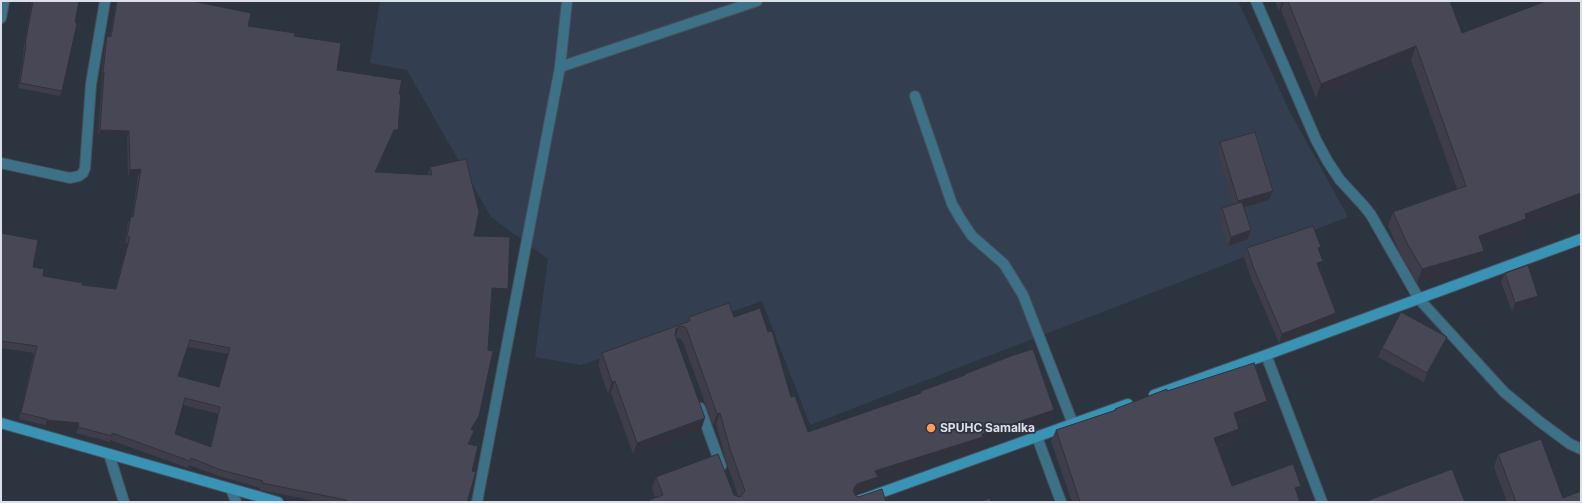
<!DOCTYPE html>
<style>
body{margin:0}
#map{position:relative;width:1582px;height:503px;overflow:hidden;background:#2c3440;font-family:Inter,sans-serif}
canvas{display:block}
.frame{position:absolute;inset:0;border:2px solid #dce1e9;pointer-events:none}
</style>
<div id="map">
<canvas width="1582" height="503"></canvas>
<div class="frame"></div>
</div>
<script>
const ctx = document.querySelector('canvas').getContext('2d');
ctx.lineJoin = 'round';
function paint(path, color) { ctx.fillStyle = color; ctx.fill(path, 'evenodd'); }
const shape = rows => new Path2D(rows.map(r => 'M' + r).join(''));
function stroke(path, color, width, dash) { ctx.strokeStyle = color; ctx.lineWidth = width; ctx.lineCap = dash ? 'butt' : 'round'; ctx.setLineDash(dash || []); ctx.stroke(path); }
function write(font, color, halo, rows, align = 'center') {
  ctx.font = font + ' Inter,sans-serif'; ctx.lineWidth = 3.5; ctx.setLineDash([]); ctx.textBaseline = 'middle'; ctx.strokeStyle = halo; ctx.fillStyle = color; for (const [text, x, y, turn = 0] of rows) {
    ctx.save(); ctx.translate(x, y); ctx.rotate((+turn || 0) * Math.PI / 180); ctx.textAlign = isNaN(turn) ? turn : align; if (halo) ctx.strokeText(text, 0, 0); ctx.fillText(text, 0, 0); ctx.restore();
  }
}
paint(shape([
 [380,1,1238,1,1290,112,1348,217,810,425,762,301,581,365,535,357,548,259,491,217,407,70,370,63]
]), '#333f50');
const lane = shape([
 [560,67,757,1],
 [915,96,952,204,960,218,972,236,1004,264,1023,295,1073,424],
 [1266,355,1322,502],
 [109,454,124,502],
 [231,489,236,502]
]);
const street = shape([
 [1256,1,1316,140,1328,162,1340,180,1364,206,1371,215,1419,299,1504,392,1539,421,1570,444,1581,449],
 [1,18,4,1],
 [1,163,70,178,79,176,83,173,85,168,91,84,105,1],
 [700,408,721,466],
 [1037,437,1061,502],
 [477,502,560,67,567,1]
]);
const secondary = shape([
 [1154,395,1266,355,1581,239],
 [1,423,278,502],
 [855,502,1128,404]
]);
stroke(lane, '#48505b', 12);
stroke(street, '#48505b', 12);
stroke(secondary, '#48505b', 12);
stroke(lane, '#3d7187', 10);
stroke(street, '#3d7187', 10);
stroke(secondary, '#3893b5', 10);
paint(shape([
 [32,1,79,1,62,91,60,96,18,88,24,50,23,50],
 [116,1,192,1,248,26,294,36,337,70,399,94,395,136,392,136,376,172,428,175,428,173,430,167,474,236,506,295,491,295,477,422,472,430,474,431,469,444,472,471,467,502,320,502,260,490,260,488,219,476,189,465,188,468,110,440,110,442,76,433,77,430,45,427,45,425,19,419,34,353,1,348,1,233,33,267,43,276,82,285,115,289,128,243,125,243,128,223,131,216,132,217,138,176,128,176,127,137,98,136,102,79,101,78,105,43,107,36,110,36],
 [188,347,228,354,219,387,178,376],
 [183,405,218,414,210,446,175,434],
 [1275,1,1450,1,1524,227,1521,233,1483,246,1484,251,1479,265,1417,283,1401,255,1388,226,1393,212,1457,189,1411,60,1316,98,1281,10,1279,11],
 [1220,142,1269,200,1243,207,1251,230,1248,239,1228,246,1219,217,1222,208,1233,204,1217,151],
 [1247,248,1319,252,1323,261,1320,269,1336,313,1333,322,1279,343,1251,278,1244,257],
 [1505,273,1538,296,1535,305,1512,312,1501,282],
 [689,317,734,317,768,332,791,397,808,432,919,394,921,391,964,376,965,374,1054,410,1050,422,980,445,979,448,876,481,873,489,855,495,858,497,886,502,649,502,649,500,655,498,652,488,656,477,738,496,726,461,716,424,713,425,683,342,681,339,676,338,701,430,633,454,611,393,608,394,598,365,602,353,687,322],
 [1444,345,1424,382,1378,357,1382,348],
 [1167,391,1263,413,1237,422,1239,429,1235,440,1218,447,1232,486,1298,496,1300,502,1072,502,1051,441,1056,430,1114,411,1115,409],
 [1498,454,1563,498,1581,502,1507,502,1494,467]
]), '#3e3d49');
paint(shape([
 [1282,1,1284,1,1281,10,1279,11],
 [1416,46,1411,60,1316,98,1321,84],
 [103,72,104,72,102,79,101,78],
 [100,130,129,131,127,137,98,136],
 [394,130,398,130,395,136,392,136,373,178],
 [141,169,138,176,128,176,130,170],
 [1273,191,1269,200,1234,210,1238,201],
 [1581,193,1581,205,1524,227,1521,233,1474,250,1479,236,1525,214],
 [1251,230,1248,239,1228,246,1231,237],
 [1484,251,1479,265,1417,283,1422,269],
 [1323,261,1319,270,1317,263],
 [492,288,508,289,506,295,489,295],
 [1538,296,1535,305,1512,312,1515,303],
 [1336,313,1333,322,1279,343,1282,334],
 [679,326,675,338,672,340,676,329],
 [1447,337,1444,345,1424,382,1427,373],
 [615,381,611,393,608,394,612,382],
 [1267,401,1263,413,1229,424,1234,413],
 [1054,410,1050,422,980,445,979,448,876,481,873,489,853,496,853,490,857,484,875,471],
 [720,413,716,424,713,425,717,414],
 [479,416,477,422,469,436,471,429],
 [705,418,701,430,633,454,637,443],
 [47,420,79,423,77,430,45,427],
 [1239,429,1235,440,1210,449,1214,438],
 [1301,486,1297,498,1295,488]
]), '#32323c');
const building = shape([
 [33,1,79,1,75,22,77,24,62,91,20,83,26,45,25,45,33,1],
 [117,1,192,1,251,13,248,26,295,33,294,36,341,43,337,70,402,80,399,94,401,94,398,130,394,130,375,172,432,175,430,167,466,159,479,212,474,236,510,237,508,289,492,288,488,350,493,351,479,416,471,429,474,431,468,444,478,446,472,471,476,472,467,502,346,502,346,500,262,483,263,481,221,470,191,458,190,461,112,433,112,436,78,427,79,423,47,420,47,419,21,413,37,346,1,341,1,233,38,240,33,267,44,269,43,276,83,283,82,285,116,289,130,237,127,236,131,216,133,217,141,169,130,170,129,131,100,130,104,72,103,72,107,36,111,37,117,1],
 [190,340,230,348,219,387,178,376,190,340],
 [185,398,220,407,211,447,175,434,185,398],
 [1288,1,1450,1,1462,33,1546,1,1581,1,1581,193,1525,214,1526,219,1479,236,1484,251,1422,269,1406,241,1393,212,1466,186,1416,46,1321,84,1288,1],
 [1255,132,1273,191,1238,201,1220,142,1255,132],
 [1242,202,1251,230,1231,237,1222,208,1242,202],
 [1313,226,1321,247,1318,248,1323,261,1317,263,1336,313,1282,334,1254,269,1247,248,1313,226],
 [1528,265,1538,296,1515,303,1505,273,1528,265],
 [729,303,734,317,760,308,768,332,772,331,791,397,795,396,808,432,921,393,921,391,965,375,965,374,1011,356,1033,349,1054,410,982,434,983,437,875,471,878,477,857,484,853,490,855,495,858,497,882,489,886,502,650,502,649,500,663,495,656,477,718,454,734,495,740,497,745,491,730,449,720,413,717,414,687,330,685,327,679,326,676,329,675,335,705,418,637,443,615,381,612,382,602,353,690,321,689,317,729,303],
 [1401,312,1447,337,1427,373,1382,348,1401,312],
 [1254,363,1267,401,1234,413,1239,429,1214,438,1232,486,1293,464,1301,486,1295,488,1300,502,1080,502,1056,430,1116,410,1115,409,1167,389,1167,391,1254,363],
 [1541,439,1563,498,1581,491,1581,502,1516,502,1498,454,1541,439],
 [1452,469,1465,502,1364,502,1452,469],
 [990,498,991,502,979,502,990,498]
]);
paint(building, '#484755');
stroke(building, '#32323c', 1);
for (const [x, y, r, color] of [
 [931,428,5,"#fe9c57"]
]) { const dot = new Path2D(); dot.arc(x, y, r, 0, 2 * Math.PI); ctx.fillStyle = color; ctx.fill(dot); stroke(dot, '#2c3440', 1.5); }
write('bold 12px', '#dce1e9', '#2c3440', [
 ["SPUHC Samalka",940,428]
], 'left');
</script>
